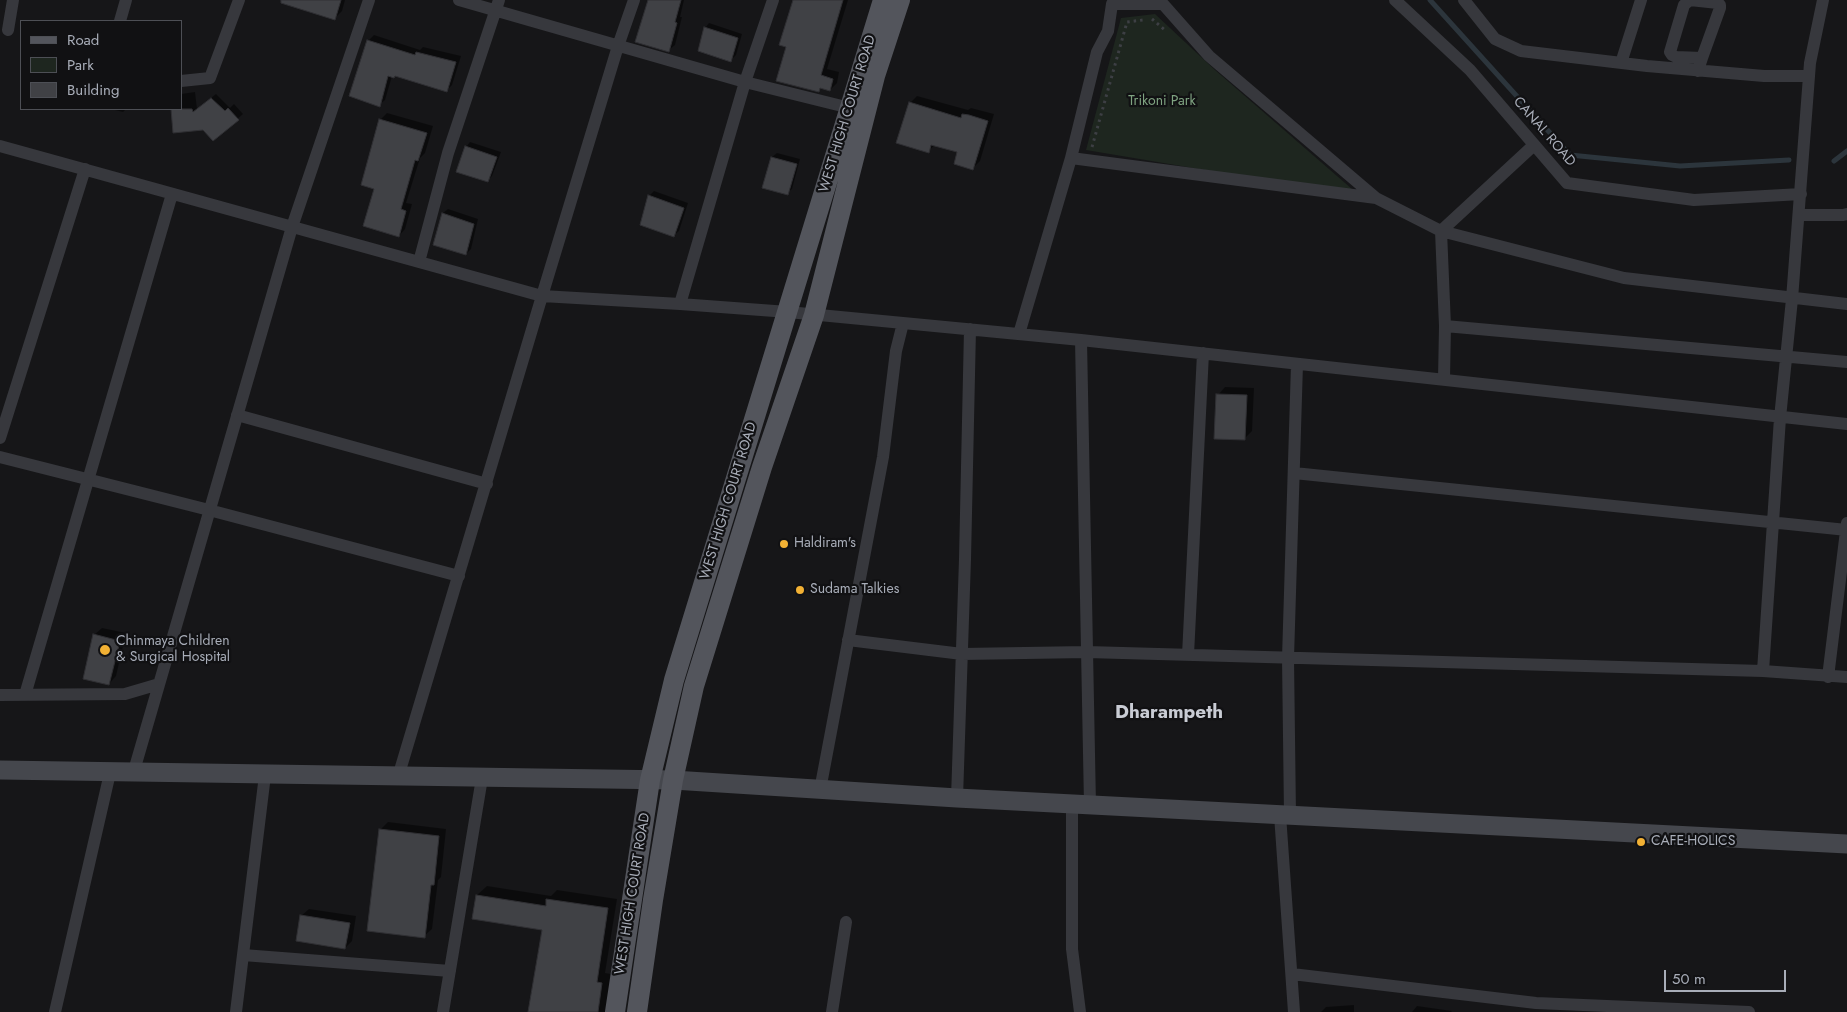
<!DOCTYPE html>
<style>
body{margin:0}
#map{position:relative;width:1847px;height:1012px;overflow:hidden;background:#161618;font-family:Jost,sans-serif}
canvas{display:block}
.legend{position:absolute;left:20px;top:20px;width:162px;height:90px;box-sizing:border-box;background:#111113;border:1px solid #4d4f55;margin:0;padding:6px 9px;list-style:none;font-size:15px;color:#a8adb8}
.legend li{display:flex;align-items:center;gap:10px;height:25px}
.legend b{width:25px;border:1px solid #4d4f55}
.scale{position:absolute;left:1664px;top:970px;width:122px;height:22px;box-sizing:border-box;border:2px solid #a8adb8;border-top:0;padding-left:6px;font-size:15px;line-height:18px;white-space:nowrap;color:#a8adb8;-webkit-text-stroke:4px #111113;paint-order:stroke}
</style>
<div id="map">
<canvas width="1847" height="1012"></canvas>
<ul class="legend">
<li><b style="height:6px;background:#53555c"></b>Road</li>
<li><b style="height:14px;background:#1e261f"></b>Park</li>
<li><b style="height:14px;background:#404145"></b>Building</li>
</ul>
<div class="scale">50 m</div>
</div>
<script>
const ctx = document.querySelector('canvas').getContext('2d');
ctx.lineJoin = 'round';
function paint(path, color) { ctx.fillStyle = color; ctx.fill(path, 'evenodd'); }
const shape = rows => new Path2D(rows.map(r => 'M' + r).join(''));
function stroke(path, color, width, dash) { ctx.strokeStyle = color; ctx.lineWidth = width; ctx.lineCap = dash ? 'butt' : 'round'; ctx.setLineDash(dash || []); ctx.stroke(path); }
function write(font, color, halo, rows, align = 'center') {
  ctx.font = font + ' Jost,sans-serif'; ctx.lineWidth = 4.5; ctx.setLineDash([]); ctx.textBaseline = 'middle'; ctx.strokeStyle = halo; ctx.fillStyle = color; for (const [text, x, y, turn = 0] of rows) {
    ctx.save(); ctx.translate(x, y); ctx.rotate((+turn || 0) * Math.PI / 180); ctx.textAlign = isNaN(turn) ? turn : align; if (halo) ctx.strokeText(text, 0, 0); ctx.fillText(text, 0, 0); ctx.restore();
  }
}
paint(shape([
 [1155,14,1215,70,1360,196,1086,150,1121,18]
]), '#1e261f');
paint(shape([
 [296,0,345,0,342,11,334,19],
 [648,0,684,0,680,17,682,17,675,45,669,50],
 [794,0,848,0,827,69,839,72,837,83,830,90,821,88,818,90,787,47],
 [709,23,742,34,736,55,731,60,705,28],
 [374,35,420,50,423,47,461,56,452,85,446,91,396,75,394,77,392,76,385,100,379,105,368,41],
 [195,92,197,109,216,94,230,108,234,104,243,114,213,140,203,128,174,132,172,109,181,109,181,94],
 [917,96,968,110,971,108,994,114,980,161,972,169,959,151,935,145,928,151,910,103],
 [111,109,126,109,123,112],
 [387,113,433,126,425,153,420,158,406,203,412,204,405,229,399,236,376,188,381,119],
 [470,142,501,152,492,176,487,181,466,147],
 [777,153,800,159,792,189,787,193,772,157],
 [654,191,688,203,679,231,674,235,649,196],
 [448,209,478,219,471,249,466,254,443,213],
 [1225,387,1254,388,1252,431,1245,438,1218,395],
 [102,628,126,633,116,676,109,684,94,635],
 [388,822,446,829,441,877,438,880,432,929,424,936,380,830],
 [487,886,551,896,557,890,617,899,605,973,611,974,606,1012,529,1012,543,929,477,895],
 [309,909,356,916,352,941,345,948,301,916],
 [1354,1005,1354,1012,1321,1012,1326,1007],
 [1417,1006,1452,1011,1451,1012,1412,1012]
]), '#0007');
stroke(shape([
 [1430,0,1570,155,1680,166,1789,160],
 [1834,161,1847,151]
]), '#2c353c', 5);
const building = shape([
 [281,0,341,0,335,20,281,3,281,0],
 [648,0,681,0,675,22,677,23,669,52,635,42,648,0],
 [793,0,843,0,821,75,833,79,830,91,820,88,819,92,776,81,786,47,779,45,793,0],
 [704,27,738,38,731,62,698,51,704,27],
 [367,40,415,55,416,52,456,62,447,92,395,76,394,78,388,76,380,107,349,96,367,40],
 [211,98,225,111,228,108,239,120,213,141,203,130,173,133,171,109,192,109,193,112,211,98],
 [909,102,961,118,962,114,969,115,988,121,973,170,954,164,957,152,931,145,929,153,896,143,909,102],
 [379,119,427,133,418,161,415,160,401,209,406,211,399,237,363,226,374,189,361,185,379,119],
 [465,146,497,157,488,182,456,172,465,146],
 [771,157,797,164,788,195,762,188,771,157],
 [648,195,684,208,674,237,640,225,648,195],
 [442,213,474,224,466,255,433,245,442,213],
 [1216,394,1247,395,1245,440,1214,439,1216,394],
 [93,634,120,641,109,685,83,679,93,634],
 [379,829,439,836,434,885,431,885,425,938,367,931,379,829],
 [476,895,546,906,546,899,608,908,597,982,602,983,598,1012,528,1012,542,930,472,919,476,895],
 [300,915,350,923,345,949,296,941,300,915]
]);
paint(building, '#404145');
stroke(building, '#303034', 1);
stroke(shape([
 [1152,19,1166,31],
 [1092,147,1127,22,1143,20]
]), '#3d3f44', 3, [2.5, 4]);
stroke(shape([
 [459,0,745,82,850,108],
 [1395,0,1470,70,1567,183,1694,200,1801,194],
 [1464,0,1495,39,1521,51,1647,66,1764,76,1809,76],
 [120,21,126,0],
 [8,30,13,0],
 [1621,63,1641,0],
 [1698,71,1701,61,1702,58,1720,8,1720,5,1718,3,1690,0,1684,5,1670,52,1672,55,1676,57,1702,58],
 [181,81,210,78,239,0],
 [1534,145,1441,231,1445,326,1847,362],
 [0,146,542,296,680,304,788,312,1081,340,1847,424],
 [1071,158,1376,198,1441,231,1624,278,1847,304],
 [1799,215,1843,215,1847,214],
 [419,262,448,153,499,0],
 [680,304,745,82,773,0],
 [1019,334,1071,158,1097,52,1108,31,1112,4,1163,4,1209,56,1376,198],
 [1081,340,1090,805],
 [1444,379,1445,326],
 [237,415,487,484],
 [0,438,85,169],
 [0,457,209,510,459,576],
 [1294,473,1847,530],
 [848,640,962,654,1087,652,1763,671,1847,677],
 [1188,655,1203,353],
 [1763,671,1780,418,1792,299,1810,63,1823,0],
 [1828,677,1847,523],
 [0,695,125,694,159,684],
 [25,695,172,194],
 [133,774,292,227,369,0],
 [398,777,542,296,618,46,634,0],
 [820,790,883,457,896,351,903,323],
 [957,798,965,559,970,329],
 [1072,804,1072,949,1080,1012],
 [1280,815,1294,1012],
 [1290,815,1288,658,1297,364],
 [243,955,450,971],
 [1292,974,1536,1003,1749,1012],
 [55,1012,110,773],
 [236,1012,265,775],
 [443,1012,482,778],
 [832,1012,846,922]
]), '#37383d', 12);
stroke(shape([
 [0,770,673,780,957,798,1847,844]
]), '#45474d', 19);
stroke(shape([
 [615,1012,650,780,674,680,883,0],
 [637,1012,653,900,673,780,694,686,762,467,814,315,875,76,900,0]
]), '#53555c', 20);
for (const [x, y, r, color] of [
 [784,544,5,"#f2b134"],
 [800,590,5,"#f2b134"],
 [105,650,6,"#f2b134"],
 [1641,842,5,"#f2b134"]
]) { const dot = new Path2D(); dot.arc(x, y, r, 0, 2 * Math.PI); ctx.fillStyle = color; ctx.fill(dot); stroke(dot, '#111113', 2); }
write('14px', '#7fa381', '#111113', [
 ["Trikoni Park",1162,102]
]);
write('14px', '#a8adb8', '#111113', [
 ["WEST HIGH COURT ROAD",848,114,-73],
 ["CANAL ROAD",1544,132,49],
 ["WEST HIGH COURT ROAD",729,501,-73],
 ["WEST HIGH COURT ROAD",633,894,-81]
]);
write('14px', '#a8adb8', '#111113', [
 ["Haldiram's",794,544],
 ["Sudama Talkies",810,590],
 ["Chinmaya Children",116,642],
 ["& Surgical Hospital",116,658],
 ["CAFE-HOLICS",1651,842]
], 'left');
write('bold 19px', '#c9ccd4', '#111113', [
 ["Dharampeth",1169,713]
]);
</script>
